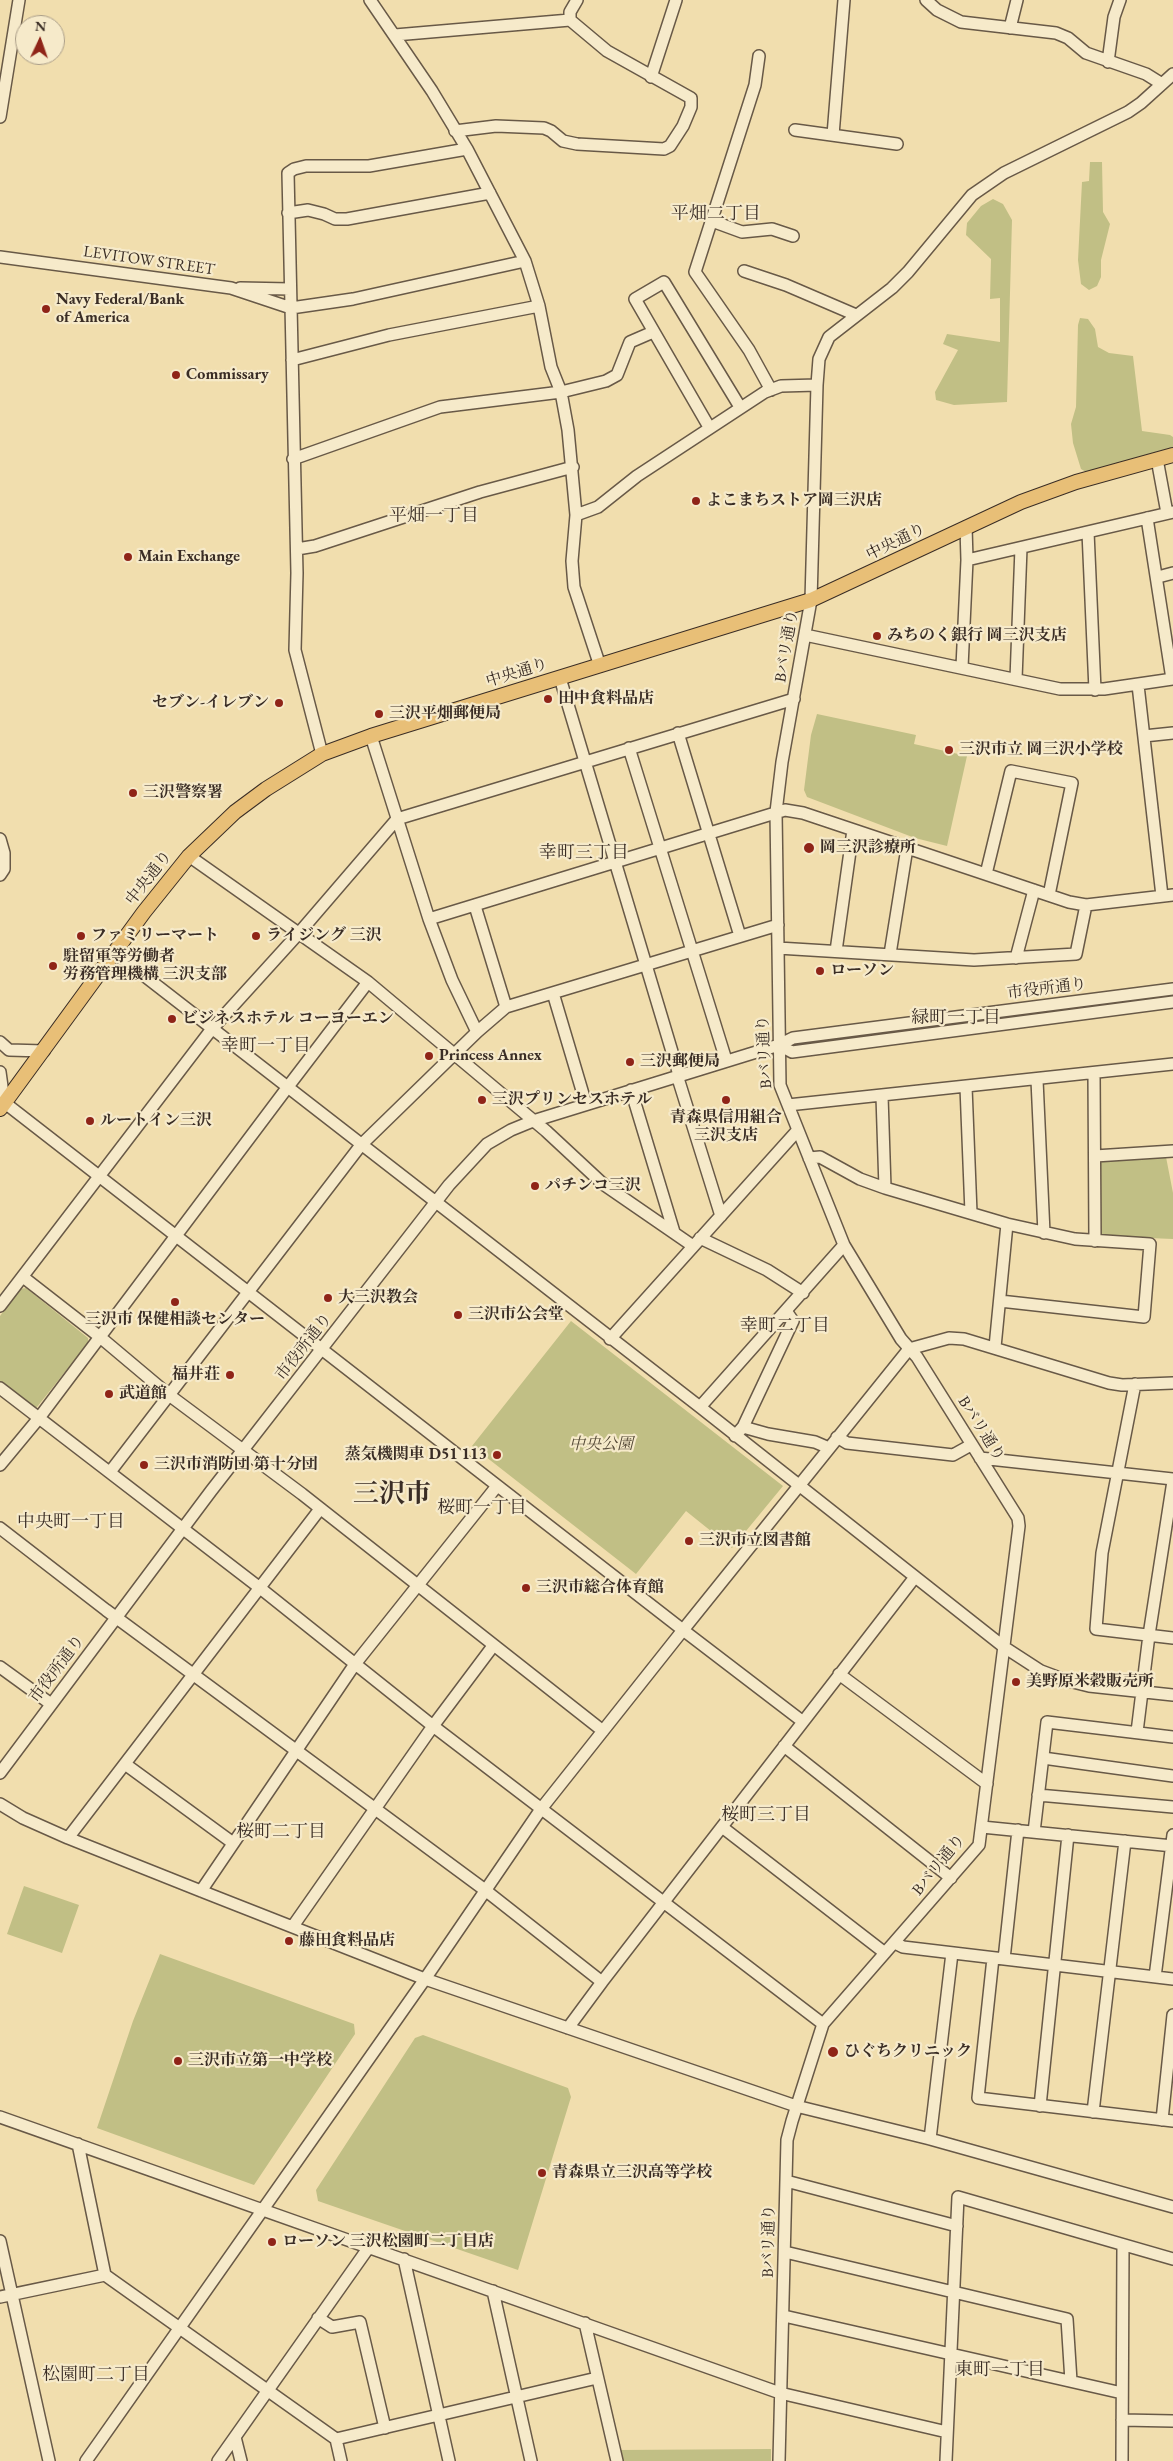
<!DOCTYPE html>
<meta charset="utf-8">
<style>
body{margin:0}
#map{position:relative;width:1173px;height:2461px;overflow:hidden;background:#f1deae;font-family:"EB Garamond",serif}
canvas{display:block}
.north{position:absolute;left:15px;top:15px;width:50px;height:50px;box-sizing:border-box;background:#f6eaca;border:1px solid #ab9e88;border-radius:50%;rotate:3deg;font-size:14px;font-weight:700;line-height:20px;text-align:center;color:#3a2d25}
.north::after{content:'';display:block;margin:auto;width:18px;height:22px;background:#8f2418;clip-path:polygon(50% 0,100% 100%,50% 72%,0 100%)}
</style>
<div id="map">
<canvas width="1173" height="2461"></canvas>
<div class="north">N</div>
</div>
<script>
const ctx = document.querySelector('canvas').getContext('2d');
ctx.lineJoin = 'round';
function paint(path, color) { ctx.fillStyle = color; ctx.fill(path, 'evenodd'); }
const shape = rows => new Path2D(rows.map(r => 'M' + r).join(''));
function stroke(path, color, width, dash) { ctx.strokeStyle = color; ctx.lineWidth = width; ctx.lineCap = dash ? 'butt' : 'round'; ctx.setLineDash(dash || []); ctx.stroke(path); }
function write(font, color, halo, rows, align = 'center') {
  ctx.font = font + ' "EB Garamond","Noto Serif JP",serif'; ctx.lineWidth = 4.5; ctx.setLineDash([]); ctx.textBaseline = 'middle'; ctx.strokeStyle = halo; ctx.fillStyle = color; for (const [text, x, y, turn = 0] of rows) {
    ctx.save(); ctx.translate(x, y); ctx.rotate((+turn || 0) * Math.PI / 180); ctx.textAlign = isNaN(turn) ? turn : align; if (halo) ctx.strokeText(text, 0, 0); ctx.fillText(text, 0, 0); ctx.restore();
  }
}
paint(shape([
 [1090,162,1102,162,1103,212,1110,224,1101,260,1101,277,1097,286,1089,290,1081,284,1078,260,1082,182,1089,181],
 [993,199,1003,204,1012,220,1007,402,954,405,936,400,935,392,958,350,943,344,947,334,1000,342,1000,298,990,299,991,259,966,235,967,223,981,206],
 [1080,318,1088,319,1095,329,1098,347,1109,353,1133,356,1142,431,1170,435,1173,437,1173,447,1086,472,1081,469,1073,443,1071,424,1076,407,1078,325],
 [817,714,916,735,914,744,967,756,947,846,915,838,807,797,804,790,811,735],
 [1166,1157,1173,1193,1173,1239,1100,1236,1099,1162],
 [26,1288,88,1338,88,1343,37,1407,33,1408,0,1382,0,1316,20,1289],
 [571,1321,783,1486,732,1548,686,1511,636,1574,472,1446],
 [24,1886,79,1905,62,1953,7,1934],
 [160,1954,354,2024,355,2034,254,2185,97,2128,133,2021],
 [423,2035,568,2088,571,2097,518,2270,318,2201,316,2190,415,2038],
 [771,2449,771,2461,622,2461,620,2450]
]), '#c1bf85');
const minor = shape([
 [370,0,432,91,467,149,525,261,539,306,551,367,561,392,568,430,576,515,572,561,574,587,600,666],
 [926,0,937,10,961,22,1056,33,1068,38,1086,53,1146,74,1162,84],
 [570,20,570,12,577,0],
 [1010,28,1017,0],
 [395,35,570,20,607,51,691,98,691,107,683,126,670,146,664,149,577,144,563,141,551,131,544,128,496,126,455,131],
 [759,56,755,85,695,272,749,350,771,390],
 [1108,62,1114,17,1120,0],
 [651,77,676,0],
 [0,117,19,0],
 [795,130,897,144],
 [833,135,844,0],
 [288,213,308,210,324,214,335,219,347,219,490,193],
 [712,221,742,232,772,229,793,236],
 [0,257,231,288,291,308,353,299,525,261],
 [744,271,786,285,856,315],
 [240,288,290,289],
 [292,360,389,335,539,306],
 [709,427,635,299,664,282,740,407],
 [293,459,440,407,561,392,606,381,617,375,630,342,653,332],
 [1157,459,1167,513],
 [576,515,598,507,637,476,765,392,781,386,817,385,819,359,829,337,892,288,908,272,972,195,1004,173,1128,112,1141,103,1173,74],
 [1147,518,1172,679],
 [1088,532,1095,690],
 [297,549,315,546,480,492,573,467],
 [967,560,1173,512],
 [1158,577,1173,573],
 [805,635,1060,689,1104,689,1173,679],
 [962,667,967,560,966,527],
 [560,678,679,1075],
 [1016,679,1021,548],
 [1138,685,1162,896],
 [678,733,740,936],
 [371,736,429,919,452,980,477,1032,506,1007,778,925],
 [1144,736,1173,733],
 [629,748,726,1060],
 [322,754,295,650,297,573,288,173,294,169,306,166,369,166,467,149],
 [0,839,4,853,4,869,0,875],
 [189,856,368,982],
 [986,874,1011,771,1072,783,1049,895],
 [475,906,506,1007],
 [429,919,785,810,803,813,1069,902,1086,905,1173,895],
 [778,948,974,960,1076,954,1086,905],
 [836,951,853,830],
 [115,953,700,1407,1004,1647,1041,1671,1065,1680,1089,1686,1173,1695],
 [890,954,907,848],
 [1016,958,1034,890],
 [553,993,586,1104],
 [0,1042,9,1050,44,1051],
 [779,1045,792,1052,1173,1002],
 [0,1072,4,1101],
 [1094,1073,1095,1241],
 [677,1075,721,1216],
 [1037,1080,1044,1233],
 [966,1087,971,1213],
 [631,1090,674,1232],
 [0,1093,5,1103,683,1630,541,1809,425,1979,86,2461],
 [882,1096,885,1188],
 [788,1105,1173,1064],
 [1095,1156,1173,1151],
 [809,1158,820,1157,860,1179,885,1188,1007,1224,1075,1239,1150,1244,1144,1317,1000,1301],
 [700,1238,767,1270,803,1293],
 [23,1277,100,1337,169,1395,302,1494,603,1731],
 [0,1306,211,1030,299,933,397,819,794,699],
 [610,1339,797,1131],
 [995,1347,1007,1224],
 [1135,1384,1102,1553,1096,1629,1173,1638],
 [0,1388,260,1588,433,1726,823,2024],
 [700,1407,844,1245],
 [743,1427,768,1434,815,1442,829,1448],
 [735,1436,743,1427,793,1321,786,1311],
 [837,1437,847,1443,953,1455,971,1445],
 [980,1458,1173,1479],
 [0,1465,39,1418,287,1088,368,982,546,1131,603,1184,693,1246],
 [110,1472,361,1145,477,1032],
 [0,1528,106,1610,485,1890,602,1982,915,1577],
 [0,1667,51,1704],
 [839,1674,987,1784],
 [802,1721,683,1630,909,1349,949,1338,964,1339,1109,1383,1122,1385,1173,1383],
 [1137,1732,1149,1635,1173,1481],
 [784,1746,951,1878],
 [1043,1758,1173,1776],
 [125,1764,233,1843],
 [0,1773,211,1491,449,1185,487,1144,511,1130,533,1121,779,1045,793,1038,1173,989],
 [1038,1795,1173,1807],
 [0,1804,23,1818,68,1838,201,1891,425,1979,568,2028,796,2106,930,2139,1173,2207],
 [722,1827,885,1953],
 [982,1827,1173,1846],
 [1034,1832,1047,1722,1173,1737],
 [68,1838,320,1509],
 [201,1891,355,1664,497,1486],
 [293,1926,433,1726,493,1646],
 [895,1943,903,1947,1173,1979],
 [993,1958,978,2098,1173,2121],
 [1004,1959,1018,1830],
 [1155,1977,1173,1835],
 [568,2028,602,1982],
 [1040,2106,1068,1835],
 [1093,2112,1125,1841],
 [0,2117,780,2393,947,2432],
 [1162,2120,1173,2015],
 [930,2139,952,1953],
 [78,2144,105,2275,336,2439,341,2461],
 [786,2181,957,2226],
 [0,2241,49,2461],
 [785,2252,1067,2319,1071,2381],
 [404,2259,449,2461],
 [493,2291,531,2461],
 [0,2297,105,2275],
 [784,2316,1122,2393],
 [318,2318,332,2327,360,2322,385,2428],
 [585,2323,617,2461],
 [1122,2420,1173,2421],
 [235,2437,241,2461],
 [336,2439,597,2378],
 [218,2461,369,2247],
 [779,2461,787,2140,792,2121,823,2024,979,1845,1019,1526,1018,1518,917,1357,901,1339,844,1245,780,1085,776,812,782,762,811,600,817,385],
 [946,2461,958,2197,1173,2259],
 [1122,2461,1123,2245]
]);
const major = shape([
 [0,1109,144,912,189,856,235,812,266,789,322,754,371,736,811,600,1021,502,1076,482,1173,455]
]);
stroke(minor, '#685947', 14);
stroke(major, '#3a2d25', 16);
stroke(minor, '#f6eaca', 11);
stroke(major, '#e8bf77', 14);
for (const [x, y, r, color] of [
 [46,309,5,"#8f2418"],
 [176,375,5,"#8f2418"],
 [696,501,5,"#8f2418"],
 [128,557,5,"#8f2418"],
 [877,636,5,"#8f2418"],
 [548,699,5,"#8f2418"],
 [279,703,5,"#8f2418"],
 [379,714,5,"#8f2418"],
 [949,750,5,"#8f2418"],
 [133,793,5,"#8f2418"],
 [809,848,6,"#8f2418"],
 [81,936,5,"#8f2418"],
 [256,936,5,"#8f2418"],
 [53,966,5,"#8f2418"],
 [820,971,5,"#8f2418"],
 [172,1019,5,"#8f2418"],
 [429,1056,5,"#8f2418"],
 [630,1062,5,"#8f2418"],
 [482,1100,5,"#8f2418"],
 [726,1100,5,"#8f2418"],
 [90,1121,5,"#8f2418"],
 [535,1186,5,"#8f2418"],
 [328,1298,5,"#8f2418"],
 [175,1302,5,"#8f2418"],
 [458,1315,5,"#8f2418"],
 [230,1375,5,"#8f2418"],
 [109,1394,5,"#8f2418"],
 [497,1455,5,"#8f2418"],
 [144,1465,5,"#8f2418"],
 [689,1541,5,"#8f2418"],
 [526,1588,5,"#8f2418"],
 [1016,1682,5,"#8f2418"],
 [289,1941,5,"#8f2418"],
 [833,2052,6,"#8f2418"],
 [178,2061,5,"#8f2418"],
 [542,2173,5,"#8f2418"],
 [272,2242,5,"#8f2418"]
]) { const dot = new Path2D(); dot.arc(x, y, r, 0, 2 * Math.PI); ctx.fillStyle = color; ctx.fill(dot); stroke(dot, '#f6eaca', 2); }
write('16px', '#3a2d25', '#f6eaca', [
 ["LEVITOW STREET",149,261,8],
 ["中央通り",896,542,-26],
 ["Bバリ通り",787,646,-80],
 ["中央通り",517,673,-17],
 ["中央通り",149,878,-52],
 ["市役所通り",1047,989,-7],
 ["Bバリ通り",765,1052,-93],
 ["市役所通り",304,1347,-52],
 ["Bバリ通り",981,1429,58],
 ["市役所通り",57,1669,-53],
 ["Bバリ通り",939,1865,-51],
 ["Bバリ通り",769,2241,-89]
]);
write('bold 16px', '#3a2d25', '#f6eaca', [
 ["Navy Federal/Bank",56,300],
 ["of America",56,318],
 ["Commissary",186,375],
 ["よこまちストア岡三沢店",706,501],
 ["Main Exchange",138,557],
 ["みちのく銀行 岡三沢支店",887,636],
 ["田中食料品店",558,699],
 ["セブン-イレブン",269,703,"right"],
 ["三沢平畑郵便局",389,714],
 ["三沢市立 岡三沢小学校",959,750],
 ["三沢警察署",143,793],
 ["岡三沢診療所",820,848],
 ["ファミリーマート",91,936],
 ["ライジング 三沢",266,936],
 ["駐留軍等労働者",63,957],
 ["労務管理機構 三沢支部",63,975],
 ["ローソン",830,971],
 ["ビジネスホテル コーヨーエン",182,1019],
 ["Princess Annex",439,1056],
 ["三沢郵便局",640,1062],
 ["三沢プリンセスホテル",492,1100],
 ["青森県信用組合",726,1118,"center"],
 ["三沢支店",726,1136,"center"],
 ["ルートイン三沢",100,1121],
 ["パチンコ三沢",545,1186],
 ["大三沢教会",338,1298],
 ["三沢市公会堂",468,1315],
 ["三沢市 保健相談センター",175,1320,"center"],
 ["福井荘",220,1375,"right"],
 ["武道館",119,1394],
 ["蒸気機関車 D51 113",487,1455,"right"],
 ["三沢市消防団 第十分団",154,1465],
 ["三沢市立図書館",699,1541],
 ["三沢市総合体育館",536,1588],
 ["美野原米穀販売所",1026,1682],
 ["藤田食料品店",299,1941],
 ["ひぐちクリニック",844,2052],
 ["三沢市立第一中学校",188,2061],
 ["青森県立三沢高等学校",552,2173],
 ["ローソン 三沢松園町二丁目店",282,2242]
], 'left');
write('italic 16px', '#554a38', '#f6eaca', [
 ["中央公園",601,1445]
]);
write('18px', '#3a2d25', '#f6eaca', [
 ["平畑二丁目",716,214],
 ["平畑一丁目",434,516],
 ["幸町三丁目",584,853],
 ["緑町一丁目",956,1018],
 ["幸町一丁目",266,1046],
 ["幸町二丁目",785,1326],
 ["桜町一丁目",482,1508],
 ["中央町一丁目",71,1522],
 ["桜町三丁目",766,1815],
 ["桜町二丁目",281,1832],
 ["東町一丁目",1000,2370],
 ["松園町二丁目",96,2375]
]);
write('bold 26px', '#3a2d25', '#f6eaca', [
 ["三沢市",392,1495]
]);
</script>
